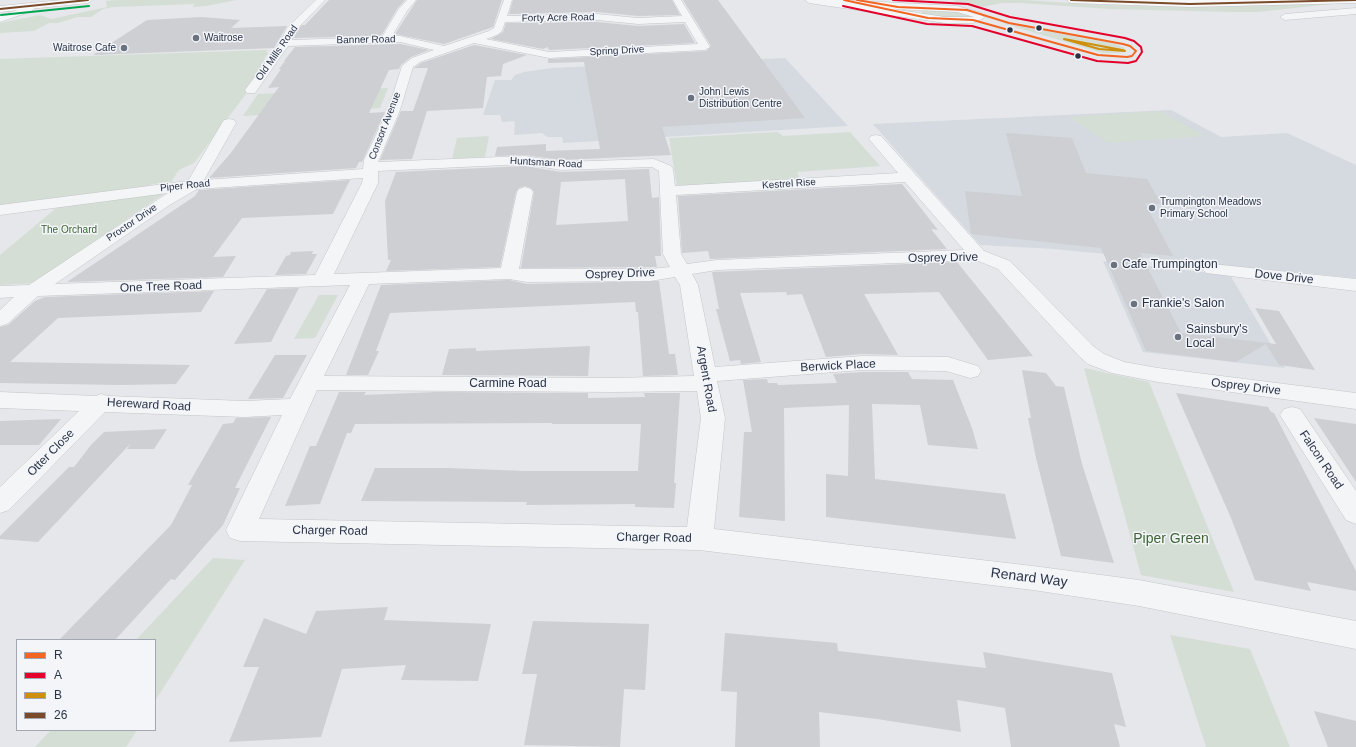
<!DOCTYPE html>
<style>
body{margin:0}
#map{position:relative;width:1356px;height:747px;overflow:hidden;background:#e5e7ea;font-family:Helvetica,sans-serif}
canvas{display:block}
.legend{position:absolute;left:16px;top:639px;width:140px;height:92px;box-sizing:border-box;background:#f3f5f9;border:1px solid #a2a7b1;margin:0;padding:5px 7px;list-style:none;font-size:12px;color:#283346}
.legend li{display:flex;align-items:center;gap:8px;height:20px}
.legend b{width:20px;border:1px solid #a2a7b1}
</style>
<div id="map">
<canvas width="1356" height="747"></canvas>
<ul class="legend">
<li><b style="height:5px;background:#f26522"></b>R</li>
<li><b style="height:5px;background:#e4002b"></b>A</li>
<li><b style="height:5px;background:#ce8f0e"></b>B</li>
<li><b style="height:5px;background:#7a4b2a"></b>26</li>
</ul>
</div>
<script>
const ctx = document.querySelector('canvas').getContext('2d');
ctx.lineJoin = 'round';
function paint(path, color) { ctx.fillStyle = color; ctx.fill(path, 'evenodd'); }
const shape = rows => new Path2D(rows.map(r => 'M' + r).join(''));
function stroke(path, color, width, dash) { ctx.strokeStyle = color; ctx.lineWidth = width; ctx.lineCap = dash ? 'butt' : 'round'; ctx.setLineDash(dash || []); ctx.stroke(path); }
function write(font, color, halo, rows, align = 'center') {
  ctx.font = font + ' Helvetica,sans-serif'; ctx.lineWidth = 3; ctx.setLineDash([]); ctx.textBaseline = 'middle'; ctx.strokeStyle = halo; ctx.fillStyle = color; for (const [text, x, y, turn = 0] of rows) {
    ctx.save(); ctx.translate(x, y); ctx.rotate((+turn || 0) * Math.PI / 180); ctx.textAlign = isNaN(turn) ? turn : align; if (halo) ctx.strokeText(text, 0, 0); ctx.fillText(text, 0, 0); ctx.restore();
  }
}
paint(shape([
 [785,58,848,126,563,143,562,137,547,137,542,133,514,135,515,121,502,122,500,115,483,115,495,80,511,80,515,75,524,72,552,68],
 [1171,110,1221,137,1287,133,1356,165,1356,278,1054,249,980,245,873,124],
 [1103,261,1230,275,1285,368,1143,352]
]), '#d5dae0');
paint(shape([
 [117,0,237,0,206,6,193,7,195,4,113,7,103,9,91,17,77,17,58,23,49,23,34,31,0,33,0,23,40,15,51,19,107,7,106,1],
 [953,0,1024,0,1102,5,1199,7,1342,3,1257,12,1231,12,1110,9,1021,3,1002,3,977,8,956,2],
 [927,9,960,11,973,14,974,17,965,19,932,16,923,14,921,11],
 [1002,23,1115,44,1125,48,1125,52,1116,53,1103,53],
 [267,50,266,52,268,52,248,91,194,163,179,170,171,182,152,184,146,188,0,209,0,59],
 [388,88,380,108,243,116,258,94],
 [1160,111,1205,136,1109,143,1069,117],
 [778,132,783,136,850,132,880,166,797,172,800,179,677,186,669,138],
 [489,136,485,157,452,159,457,138],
 [171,189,34,283,0,285,0,255,61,204],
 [319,295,338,295,315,338,294,339],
 [1084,368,1149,382,1234,592,1141,575],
 [213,558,245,560,155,701,155,640,136,640],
 [1170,635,1250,649,1290,747,1206,747],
 [51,730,137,730,126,747,35,747]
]), '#d5ded5');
paint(shape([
 [329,0,405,0,397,9,381,36,294,38,296,32,302,25,305,25],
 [417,0,502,0,493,27,444,44,395,34],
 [513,0,672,0,680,15,638,16,597,12,509,14],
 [683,0,718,0,805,118,662,127,671,155,561,160,525,155,495,156,497,147,546,144,546,151,600,149,584,62,548,63,548,59,706,51,711,46],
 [201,17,240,20,231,28,287,26,274,48,93,55,147,20],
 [597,22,638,26,684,24,695,43,549,50,548,47,543,49,491,39,503,32,506,23],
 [400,44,429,50,411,57,401,65,399,69,389,70,369,113,385,112,362,162,359,162,356,168,209,178,230,154,279,87,268,88,281,69,279,69,285,61,284,61,295,47],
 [474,45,527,55,503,64,501,76,487,77,483,108,427,111,412,159,380,160,401,111,413,111,428,68,414,68,421,63],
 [1006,133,1072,138,1086,173,1147,179,1161,204,1145,203,1173,256,1140,253,1181,333,1276,344,1255,308,1279,311,1315,370,1279,365,1266,344,1236,362,1146,351,1101,248,971,234,965,191,1022,196],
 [525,166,561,172,649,169,652,198,659,197,661,254,661,256,655,256,657,267,521,268,534,192,531,188,525,186,519,188,516,192,500,267,386,271,391,260,388,260,385,201,396,172],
 [625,179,628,221,556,225,561,182],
 [350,180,333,214,242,218,213,257,236,256,223,277,67,282,195,196,199,190],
 [902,184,938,230,931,229,947,249,710,259,708,251,682,253,678,196],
 [313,251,312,254,317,254,306,274,275,275,286,256,290,255,291,252],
 [957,262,1033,356,988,360,939,292,864,294,898,355,862,354,826,357,802,294,787,295,786,292,740,293,761,362,741,364,740,360,730,361,716,309,719,309,712,272],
 [509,280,527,284,659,281,669,354,675,354,678,375,643,376,638,312,636,312,635,302,390,313,376,351,379,351,368,375,346,375,381,285],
 [299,288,271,342,234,344,267,289],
 [214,291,201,312,58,318,10,362,190,365,176,384,121,385,0,383,0,327,8,325,35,301,45,297],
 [590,346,588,376,442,375,449,349,476,348,476,351],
 [275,355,307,355,283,398,248,399],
 [1022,370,1046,373,1056,386,1064,387,1082,464,1114,563,1061,556,1036,458,1028,418,1031,418],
 [862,372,908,372,912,379,953,380,972,428,978,449,928,445,920,405,872,404,875,479,1005,494,1016,539,826,517,826,474,848,476,849,405,784,408,785,521,739,517,744,432,752,432,743,380,767,379,768,383,777,383,778,385,837,383,833,374],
 [339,392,366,392,364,395,437,392,588,393,588,398,645,397,644,393,680,393,674,483,676,483,674,508,635,507,635,504,526,505,527,502,361,501,375,468,447,468,525,471,638,471,641,424,552,424,552,423,355,424,351,433,347,433,320,504,285,506,310,446,316,446],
 [1176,393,1268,407,1271,412,1274,413,1356,571,1356,591,1307,582,1311,591,1255,580,1231,518],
 [271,417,235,488,240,488,223,525,175,580,171,579,115,640,59,640,171,525,192,485,188,485,223,424,233,423,236,418],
 [1314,418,1356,424,1356,482],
 [61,419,39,445,0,445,0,421],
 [167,429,154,449,127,449,131,443,38,542,0,539,0,536,69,467,74,467,91,445,104,432],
 [388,607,384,620,491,624,478,681,401,680,406,665,342,669,321,737,229,742,259,667,243,667,264,618,306,634,316,611],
 [533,621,649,624,645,690,624,689,620,747,524,745,537,674,522,674],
 [725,633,837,643,838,651,986,668,983,652,1112,673,1126,727,1114,724,1120,747,1011,747,1005,708,957,700,961,732,877,719,819,712,820,747,735,747,737,692,721,691],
 [1314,711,1356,721,1356,747,1328,747]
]), '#cdcfd3');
const minor = shape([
 [316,0,325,0,295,31,292,40,382,37,398,10,407,0,416,0,407,11,392,36,400,36,444,46,489,31,494,28,504,0,512,0,507,16,597,14,638,18,682,16,673,0,681,0,710,47,705,50,549,58,474,43,420,62,413,67,400,110,378,162,525,156,561,162,654,159,671,166,673,169,675,186,898,173,869,139,871,136,876,135,881,136,984,251,1010,261,1093,346,1104,354,1124,362,1158,368,1356,393,1356,409,1158,382,1112,373,1088,364,1079,356,998,269,976,260,717,270,692,274,698,285,715,367,862,356,948,357,978,366,981,371,978,376,970,378,946,371,862,370,717,381,725,418,714,529,1033,566,1139,580,1356,621,1356,649,1139,606,1033,590,699,550,240,541,230,538,226,530,282,415,245,417,105,412,9,510,0,513,0,487,79,411,0,408,0,392,96,396,101,394,108,396,245,401,290,399,350,285,38,296,7,324,0,326,0,310,14,297,0,298,0,286,29,285,168,193,0,215,0,205,188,181,222,123,224,120,229,119,234,120,236,123,204,180,363,169,364,160,388,110,402,66,412,58,434,50,400,42,288,46,255,93,247,93,245,90,280,43,287,28,316,0],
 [597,20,638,24,685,22,698,44,549,52,486,39,497,35,502,31,505,22,597,20],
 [525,164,561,170,652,167,659,171,663,254,670,267,650,269,519,269,533,192,531,189,525,187,519,189,517,192,501,268,334,274,378,183,378,171,525,164],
 [363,178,362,183,315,275,55,284,168,206,197,189,363,178],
 [905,182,964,250,717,260,687,264,681,254,676,195,905,182],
 [675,277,680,285,694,376,614,378,324,376,369,284,509,279,527,282,650,281,675,277],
 [317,390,614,392,697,391,701,418,687,527,259,519,317,390],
 [805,0,843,0,957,6,982,13,984,18,973,23,945,23,809,3,805,0],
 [892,9,957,12,974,17,945,17,892,9],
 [1356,8,1356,14,1285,20,1280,17,1285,14,1356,8],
 [1212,264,1356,279,1356,291,1206,273,1203,269,1206,265,1212,264],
 [1292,407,1300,409,1356,491,1356,524,1346,520,1280,415,1284,409,1292,407]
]);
const tertiary = shape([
 [31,3,36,6,32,11,0,22,0,16,26,7,31,3]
]);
const primary = shape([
 [62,0,92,0,88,3,0,12,0,6,62,0],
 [1067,0,1356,0,1356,3,1190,7,1071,3,1067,0]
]);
stroke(minor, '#c3c5c8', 1);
stroke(tertiary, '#c3c5c8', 1);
stroke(primary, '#c1c4c8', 1);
paint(minor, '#f4f5f7');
paint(tertiary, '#f4f5f7');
paint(primary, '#f8f8f8');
stroke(shape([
 [844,0,928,18,973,20,1098,55,1127,57,1132,56,1136,51,1130,46,1123,44,1009,23,967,10,898,7,857,0]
]), '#f26522', 2);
stroke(shape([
 [843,6,927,24,972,26,1097,61,1128,63,1136,61,1142,52,1141,47,1134,41,1125,38,1010,17,968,4,893,0]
]), '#e4002b', 2);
stroke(shape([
 [1064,39,1122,50,1125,51,1099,49,1064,39]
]), '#ce8f0e', 2);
stroke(shape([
 [1071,0,1190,4,1356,0],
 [0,9,88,0]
]), '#7a4b2a', 2);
stroke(shape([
 [1,15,89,6]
]), '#00a651', 2);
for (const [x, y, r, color] of [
 [1039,28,3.5,"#283346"],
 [1010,30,3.5,"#283346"],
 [196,38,4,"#6a727f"],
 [124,48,4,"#6a727f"],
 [1078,56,3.5,"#283346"],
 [691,98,4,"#6a727f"],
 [1152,208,4,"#6a727f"],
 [1114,265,4,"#6a727f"],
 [1134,304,4,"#6a727f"],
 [1178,337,4,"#6a727f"]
]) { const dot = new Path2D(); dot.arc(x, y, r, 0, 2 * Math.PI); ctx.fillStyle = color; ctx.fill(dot); stroke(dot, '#f3f5f9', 1.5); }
write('10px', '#283346', '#f3f5f9', [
 ["Forty Acre Road",558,18,-1],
 ["Banner Road",366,40,-1],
 ["Spring Drive",617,51,-3],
 ["Old Mills Road",277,53,-55],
 ["Consort Avenue",385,126,-69],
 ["Huntsman Road",546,163,3],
 ["Kestrel Rise",789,184,-4],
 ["Piper Road",185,186,-6],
 ["Proctor Drive",132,223,-34]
]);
write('10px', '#283346', '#f3f5f9', [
 ["Waitrose",204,38],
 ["Waitrose Cafe",116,48,"right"],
 ["John Lewis",699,92],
 ["Distribution Centre",699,104],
 ["Trumpington Meadows",1160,202],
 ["Primary School",1160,214]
], 'left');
write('10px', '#3c6434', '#f3f5f9', [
 ["The Orchard",69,230]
]);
write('12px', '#283346', '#f3f5f9', [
 ["Osprey Drive",943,258,-1],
 ["Osprey Drive",620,274,-2],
 ["Dove Drive",1284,277,6],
 ["One Tree Road",161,287,-2],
 ["Berwick Place",838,366,-3],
 ["Argent Road",706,379,80],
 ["Carmine Road",508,384],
 ["Osprey Drive",1246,387,7],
 ["Hereward Road",149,405,3],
 ["Otter Close",51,453,-45],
 ["Falcon Road",1321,460,56],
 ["Charger Road",330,531,1],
 ["Charger Road",654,538,1]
]);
write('12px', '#283346', '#f3f5f9', [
 ["Cafe Trumpington",1122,265],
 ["Frankie's Salon",1142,304],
 ["Sainsbury's",1186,330],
 ["Local",1186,344]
], 'left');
write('14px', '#3c6434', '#f3f5f9', [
 ["Piper Green",1171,539]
]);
write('14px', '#283346', '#f3f5f9', [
 ["Renard Way",1029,578,7]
]);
</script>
